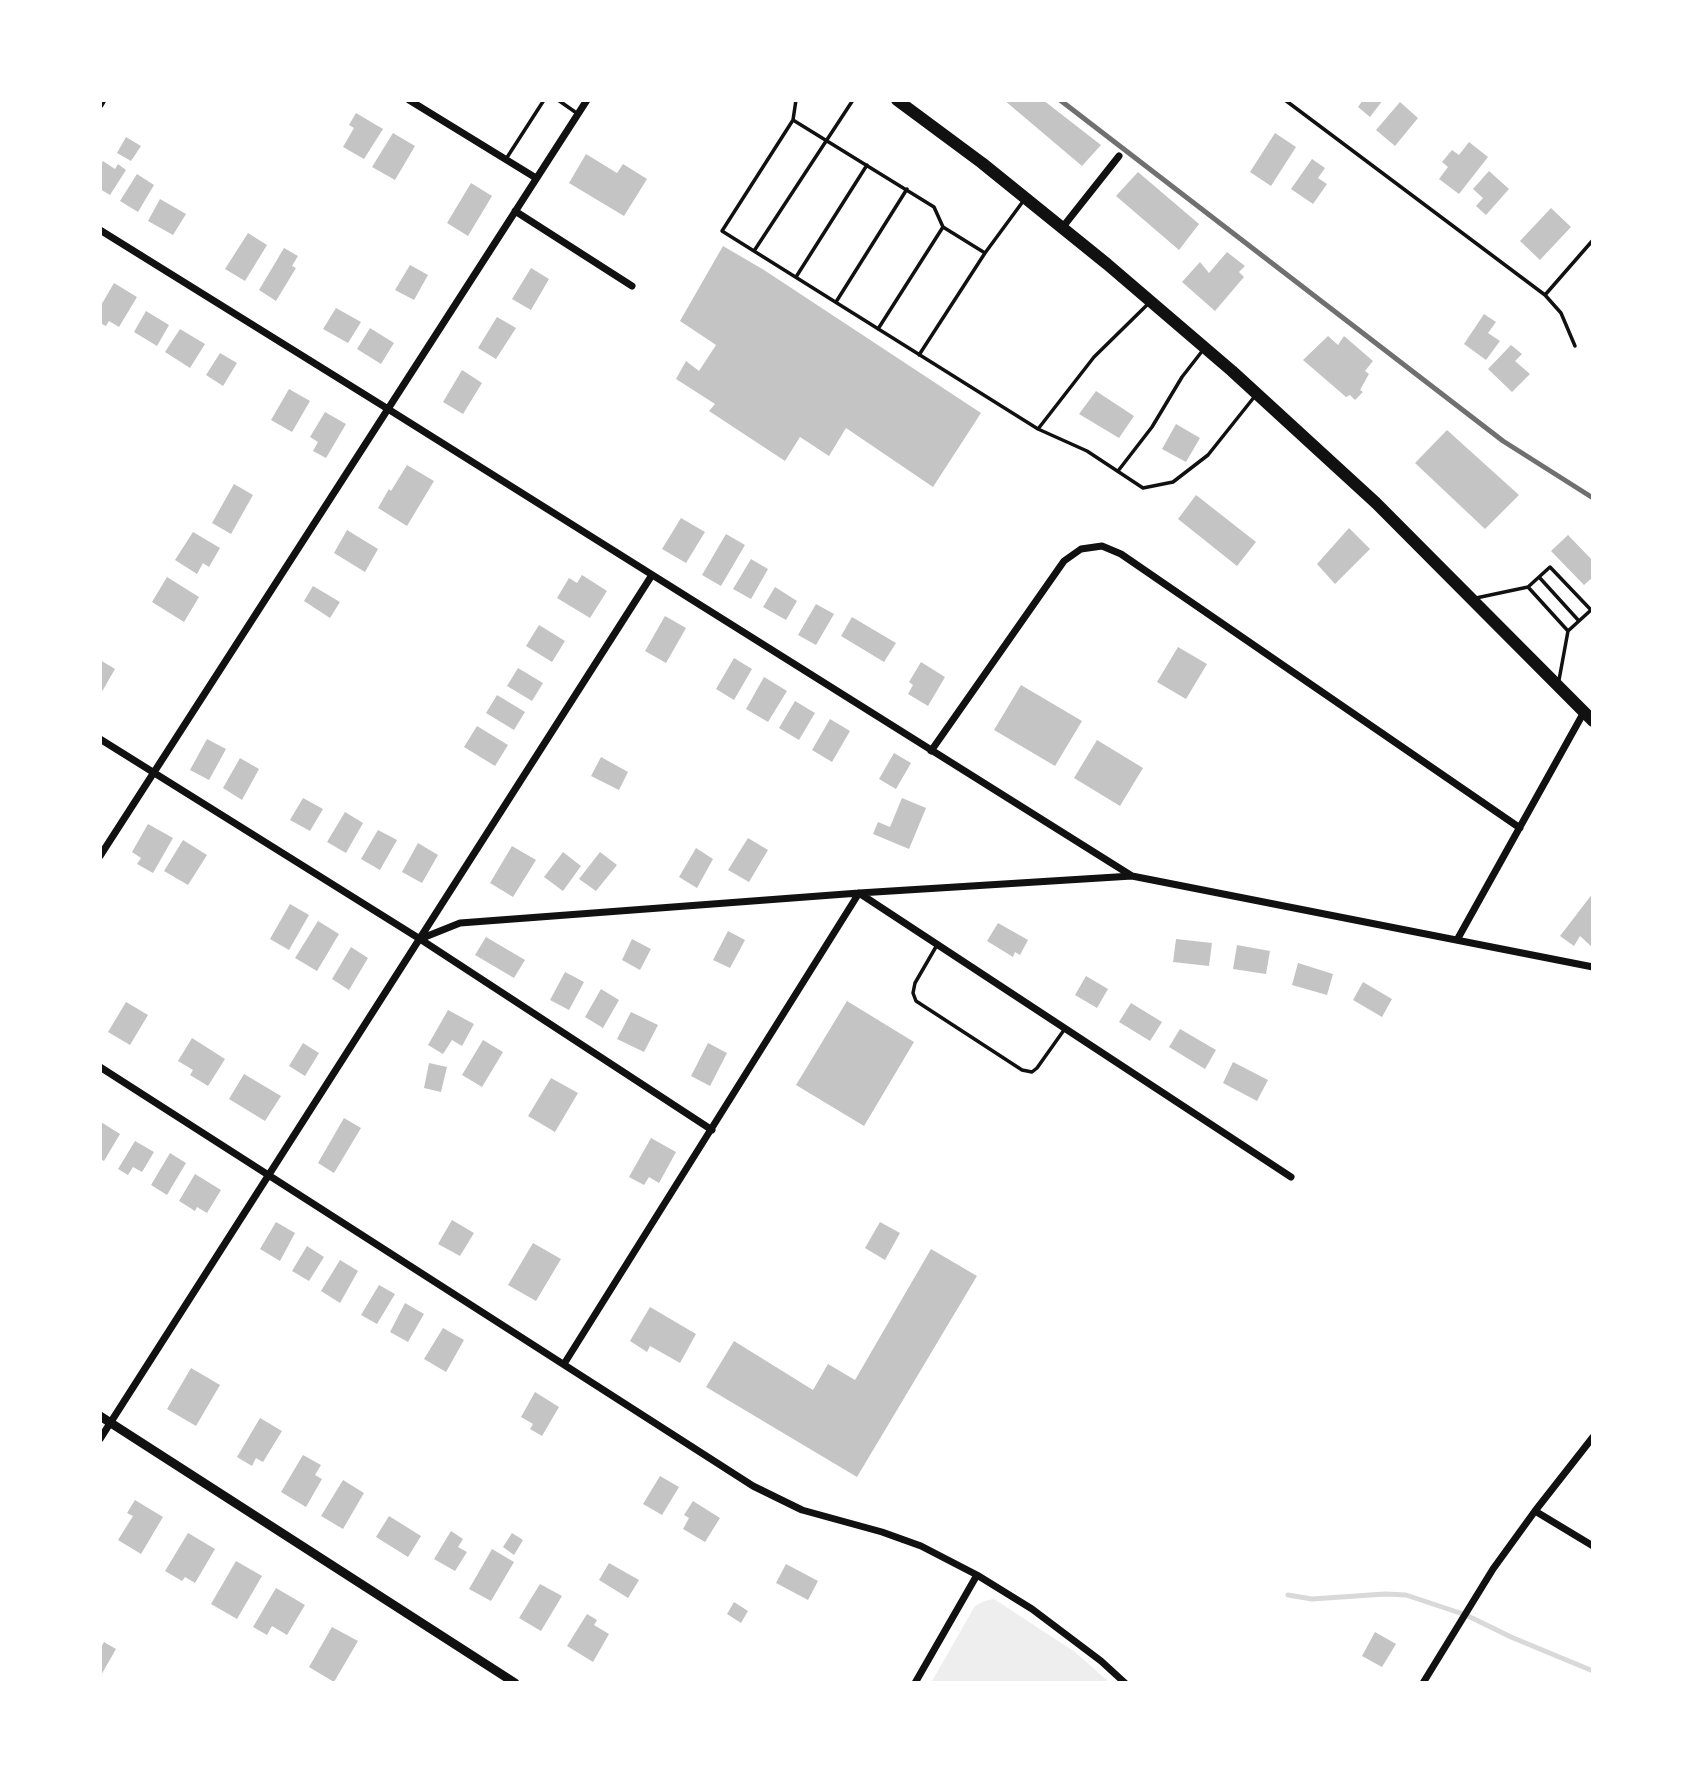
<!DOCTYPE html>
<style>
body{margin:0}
#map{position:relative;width:1693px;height:1783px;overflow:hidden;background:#fff;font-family:Quicksand,sans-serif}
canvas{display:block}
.frame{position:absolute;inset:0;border:102px solid #fff;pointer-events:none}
</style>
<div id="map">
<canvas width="1693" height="1783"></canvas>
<div class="frame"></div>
</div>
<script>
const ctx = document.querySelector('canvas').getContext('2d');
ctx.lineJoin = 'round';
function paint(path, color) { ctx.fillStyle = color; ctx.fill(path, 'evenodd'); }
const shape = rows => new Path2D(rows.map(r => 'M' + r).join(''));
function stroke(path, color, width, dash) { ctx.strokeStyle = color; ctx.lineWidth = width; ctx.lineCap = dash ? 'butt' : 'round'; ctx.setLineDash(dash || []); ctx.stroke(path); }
paint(shape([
 [994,1599,1075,1652,1110,1683,931,1683,975,1606,984,1601]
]), '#eee');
stroke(shape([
 [1288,1595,1312,1599,1385,1594,1406,1595,1466,1615,1511,1637,1593,1671]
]), '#d9d9d9', 5);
paint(shape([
 [1004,100,1043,100,1101,145,1082,166],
 [1363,100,1383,100,1370,117,1358,107],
 [1400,102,1418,118,1395,146,1376,130],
 [356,113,383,129,364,159,343,147,354,128,349,125],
 [393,133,415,146,395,180,372,167],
 [1275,133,1296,147,1271,186,1250,172],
 [126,137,141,146,131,161,117,153],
 [1469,142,1488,157,1459,194,1439,179,1448,167,1442,162,1452,150,1459,155],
 [586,154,617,173,623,164,647,179,624,216,569,183],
 [1312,159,1325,168,1318,178,1327,184,1313,204,1291,189],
 [103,161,115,169,118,164,126,170,110,195,100,189,100,166],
 [1489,171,1509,189,1486,215,1476,206,1483,198,1473,189],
 [1138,172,1199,224,1179,250,1116,196],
 [137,174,154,185,138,212,120,201],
 [471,183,492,196,468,236,447,223],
 [160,199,186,214,173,235,148,221],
 [1551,208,1571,227,1540,260,1520,241],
 [248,233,267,245,245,281,225,269],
 [723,246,764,270,981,413,933,487,846,428,829,456,800,437,785,461,709,411,715,404,676,379,686,361,699,371,716,345,680,321],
 [284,248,298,256,292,266,296,268,276,301,259,290],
 [1227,252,1245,266,1239,272,1244,277,1215,311,1182,282,1200,262,1209,273],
 [410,265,428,275,414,300,395,290],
 [531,268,549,279,531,310,512,299],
 [114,283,137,297,119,327,109,321,106,326,100,323,100,307],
 [336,308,361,322,348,343,323,329],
 [146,311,169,325,157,346,134,332],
 [1484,314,1496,322,1488,333,1500,341,1486,360,1464,344],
 [497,317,516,328,496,359,478,348],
 [370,328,394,343,381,364,357,349],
 [180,329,205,344,190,368,165,352],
 [1328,336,1338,345,1344,336,1373,361,1365,371,1369,374,1360,390,1363,392,1355,400,1350,395,1346,397,1303,360],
 [1511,345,1522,354,1515,361,1530,374,1512,392,1488,369],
 [220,353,237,363,223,386,206,375],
 [462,370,482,383,463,414,443,402],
 [289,389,310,401,292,432,271,420],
 [1096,391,1134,416,1119,438,1079,414],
 [325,412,346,424,326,458,313,451,318,442,310,437],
 [1176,424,1200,438,1186,462,1162,449],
 [1447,430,1519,495,1485,529,1415,463],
 [407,465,434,481,407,526,378,508,389,489,391,491],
 [234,484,253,495,231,534,212,523],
 [1196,495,1256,542,1237,566,1178,519],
 [681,518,705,532,686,563,662,549],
 [1349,528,1370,549,1335,584,1317,564],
 [347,530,378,549,365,572,334,553],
 [193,532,220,548,209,567,203,563,197,574,175,560],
 [726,534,745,545,721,586,702,575],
 [1568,535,1593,561,1593,577,1584,585,1551,551],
 [751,559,768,569,751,599,733,589],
 [582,575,607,591,590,618,557,598,569,578,577,583],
 [167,577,199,597,184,622,152,602],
 [313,586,340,602,330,618,304,601],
 [775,587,797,601,786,620,763,607],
 [816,604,834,614,816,645,798,635],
 [665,616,686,628,666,663,645,651],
 [852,617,896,643,884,662,841,636],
 [539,625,565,641,552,662,526,646],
 [1178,647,1207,664,1186,699,1157,682],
 [734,658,752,669,734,700,716,689],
 [100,660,115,669,100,695],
 [921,662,945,677,928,706,908,694,913,685,909,682],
 [518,668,543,683,532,701,507,686],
 [764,677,787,691,768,722,746,709],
 [1021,685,1082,721,1055,766,994,730],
 [497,695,525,712,514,730,486,713],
 [795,701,815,713,799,740,779,728],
 [830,719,850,731,832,762,812,750],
 [477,726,508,745,495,766,464,747],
 [207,739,226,749,209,780,190,770],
 [1097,740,1143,768,1120,806,1074,778],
 [894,753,911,763,896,789,879,779],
 [601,757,628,772,619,790,591,776],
 [240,758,259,769,242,800,223,788],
 [303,798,323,809,310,831,290,820],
 [902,798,926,808,909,849,873,834,878,822,890,827],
 [345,812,363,823,346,853,327,842],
 [148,824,173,838,153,873,137,864,141,858,132,852],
 [378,830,397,840,380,870,361,859],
 [748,838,768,850,749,882,728,870],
 [183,840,207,855,188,885,164,871],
 [418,843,438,855,422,883,402,872],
 [512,846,536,860,513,897,490,883],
 [696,848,713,859,697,888,679,877],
 [563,852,581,866,563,891,544,877],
 [600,852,617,865,596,891,579,879],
 [1593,893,1593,948,1580,936,1574,946,1560,936],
 [290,904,309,915,289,950,270,939],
 [318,921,339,934,317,971,295,958],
 [998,923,1028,940,1020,955,1015,952,1013,957,987,941],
 [728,931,745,940,730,968,713,960],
 [486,937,525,960,514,978,475,955],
 [632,939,651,949,640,970,622,960],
 [1176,939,1212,943,1209,966,1173,962],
 [1237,945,1270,951,1266,974,1233,969],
 [351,947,368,958,349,990,332,979],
 [1298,963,1333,974,1327,995,1292,985],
 [565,972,584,982,569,1010,550,1000],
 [1086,976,1108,989,1097,1008,1075,995],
 [1363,982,1392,999,1382,1017,1353,1000],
 [601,989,619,1000,603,1028,585,1017],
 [847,1001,914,1042,864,1126,796,1085],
 [126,1002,148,1015,130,1045,108,1032],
 [1131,1003,1162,1022,1150,1041,1119,1022],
 [448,1010,474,1024,462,1046,452,1040,443,1054,428,1045],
 [631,1012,658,1025,644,1052,617,1039],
 [1180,1029,1216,1050,1205,1069,1169,1047],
 [192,1038,225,1059,208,1086,190,1075,193,1070,178,1061],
 [483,1040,503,1052,482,1087,462,1075],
 [303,1043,319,1053,305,1076,289,1066],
 [708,1043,727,1053,710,1086,691,1076],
 [1233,1062,1268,1080,1257,1101,1223,1083],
 [429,1063,447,1067,441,1092,424,1088],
 [244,1074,281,1096,265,1121,229,1099],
 [551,1078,578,1093,555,1132,528,1116],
 [344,1118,361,1128,334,1173,318,1163],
 [101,1122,120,1134,104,1161,100,1159],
 [651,1138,676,1152,659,1183,649,1177,644,1185,629,1177],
 [135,1141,154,1152,142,1172,133,1167,128,1175,118,1169],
 [170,1153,186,1163,167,1195,151,1185],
 [195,1174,221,1190,207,1213,197,1207,195,1211,179,1201],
 [452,1220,474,1233,460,1256,438,1244],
 [276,1222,295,1233,280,1261,260,1249],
 [880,1222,900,1233,885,1260,865,1248],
 [533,1243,561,1259,536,1301,508,1285],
 [307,1246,324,1257,309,1281,292,1271],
 [931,1249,977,1276,857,1477,706,1387,734,1341,813,1390,828,1364,855,1380],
 [340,1260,358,1271,340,1303,321,1291],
 [379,1285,395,1294,377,1324,361,1315],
 [405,1303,424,1314,408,1342,390,1332],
 [650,1307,696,1334,680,1363,650,1346,647,1352,630,1341],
 [443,1328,464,1340,446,1372,424,1359],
 [191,1368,220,1385,196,1426,167,1409],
 [535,1392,559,1407,542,1436,530,1429,533,1424,521,1417],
 [260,1418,282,1431,263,1462,256,1458,252,1466,237,1457],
 [303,1455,321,1465,315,1475,322,1479,306,1507,281,1492],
 [660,1476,679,1487,662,1515,643,1504],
 [343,1480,364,1493,343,1529,321,1516],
 [135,1500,163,1517,141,1554,118,1540,133,1516,127,1513],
 [693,1501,720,1518,705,1542,683,1529,689,1518,684,1515],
 [389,1516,421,1536,408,1557,376,1537],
 [451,1531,463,1539,458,1547,467,1552,455,1571,434,1559],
 [188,1533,215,1549,195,1583,185,1577,182,1581,165,1571],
 [512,1533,523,1540,514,1555,503,1547],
 [492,1549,514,1562,491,1601,469,1589],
 [236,1561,262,1576,237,1619,211,1604],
 [609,1563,639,1580,628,1598,599,1580],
 [786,1564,818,1581,808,1600,776,1583],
 [540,1584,562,1596,541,1631,519,1618],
 [276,1588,305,1605,287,1635,272,1626,267,1635,253,1627],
 [734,1602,748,1611,741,1623,727,1614],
 [587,1614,597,1620,594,1625,609,1634,593,1662,567,1646],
 [332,1627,358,1641,334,1682,309,1667],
 [1375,1632,1396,1644,1382,1667,1362,1656],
 [104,1642,116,1649,100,1677,100,1649]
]), '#c4c4c4');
stroke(shape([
 [558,100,578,114],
 [796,100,793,120,722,231,1038,429,1094,357,1149,303],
 [1285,100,1545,295,1561,313,1575,346],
 [793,120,934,207,943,227,985,253],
 [506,159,544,100],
 [754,251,853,100],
 [796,277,867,165],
 [1545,295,1593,240],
 [836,302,907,189],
 [878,329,943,227],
 [919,355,985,253,1024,200],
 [1038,429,1087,451,1143,488,1173,482,1208,455,1255,396],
 [1118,471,1152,427,1182,377,1203,350],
 [1539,577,1579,621],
 [1528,587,1568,631],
 [1476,598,1528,587,1550,567,1591,610,1568,631,1559,680],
 [937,945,915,983,913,993,916,1001,1022,1070,1032,1072,1037,1068,1064,1030]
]), '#111', 3.5);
stroke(shape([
 [409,100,536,178],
 [100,105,103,100],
 [515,211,632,286],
 [1062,228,1119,156],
 [100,230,388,409,1132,876],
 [100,739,420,939,712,1130],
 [931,751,1064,561,1081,549,1102,546,1121,554,1520,828],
 [100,856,587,100],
 [420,939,460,923,859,893,1132,876,1593,967],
 [1457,940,1584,712],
 [100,1067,753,1486,802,1510,882,1532,921,1546,977,1575,1032,1609,1101,1661,1125,1683],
 [564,1364,859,893,1291,1177],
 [100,1439,652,575],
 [1535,1511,1593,1546],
 [915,1683,977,1575],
 [1423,1683,1493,1569,1535,1511,1593,1437]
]), '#111', 7);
stroke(shape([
 [100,1416,515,1683]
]), '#111', 9);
stroke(shape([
 [897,100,982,163,1107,264,1232,371,1376,503,1593,721]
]), '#111', 12);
stroke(shape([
 [1060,100,1503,441,1593,498]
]), '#707070', 5);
</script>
